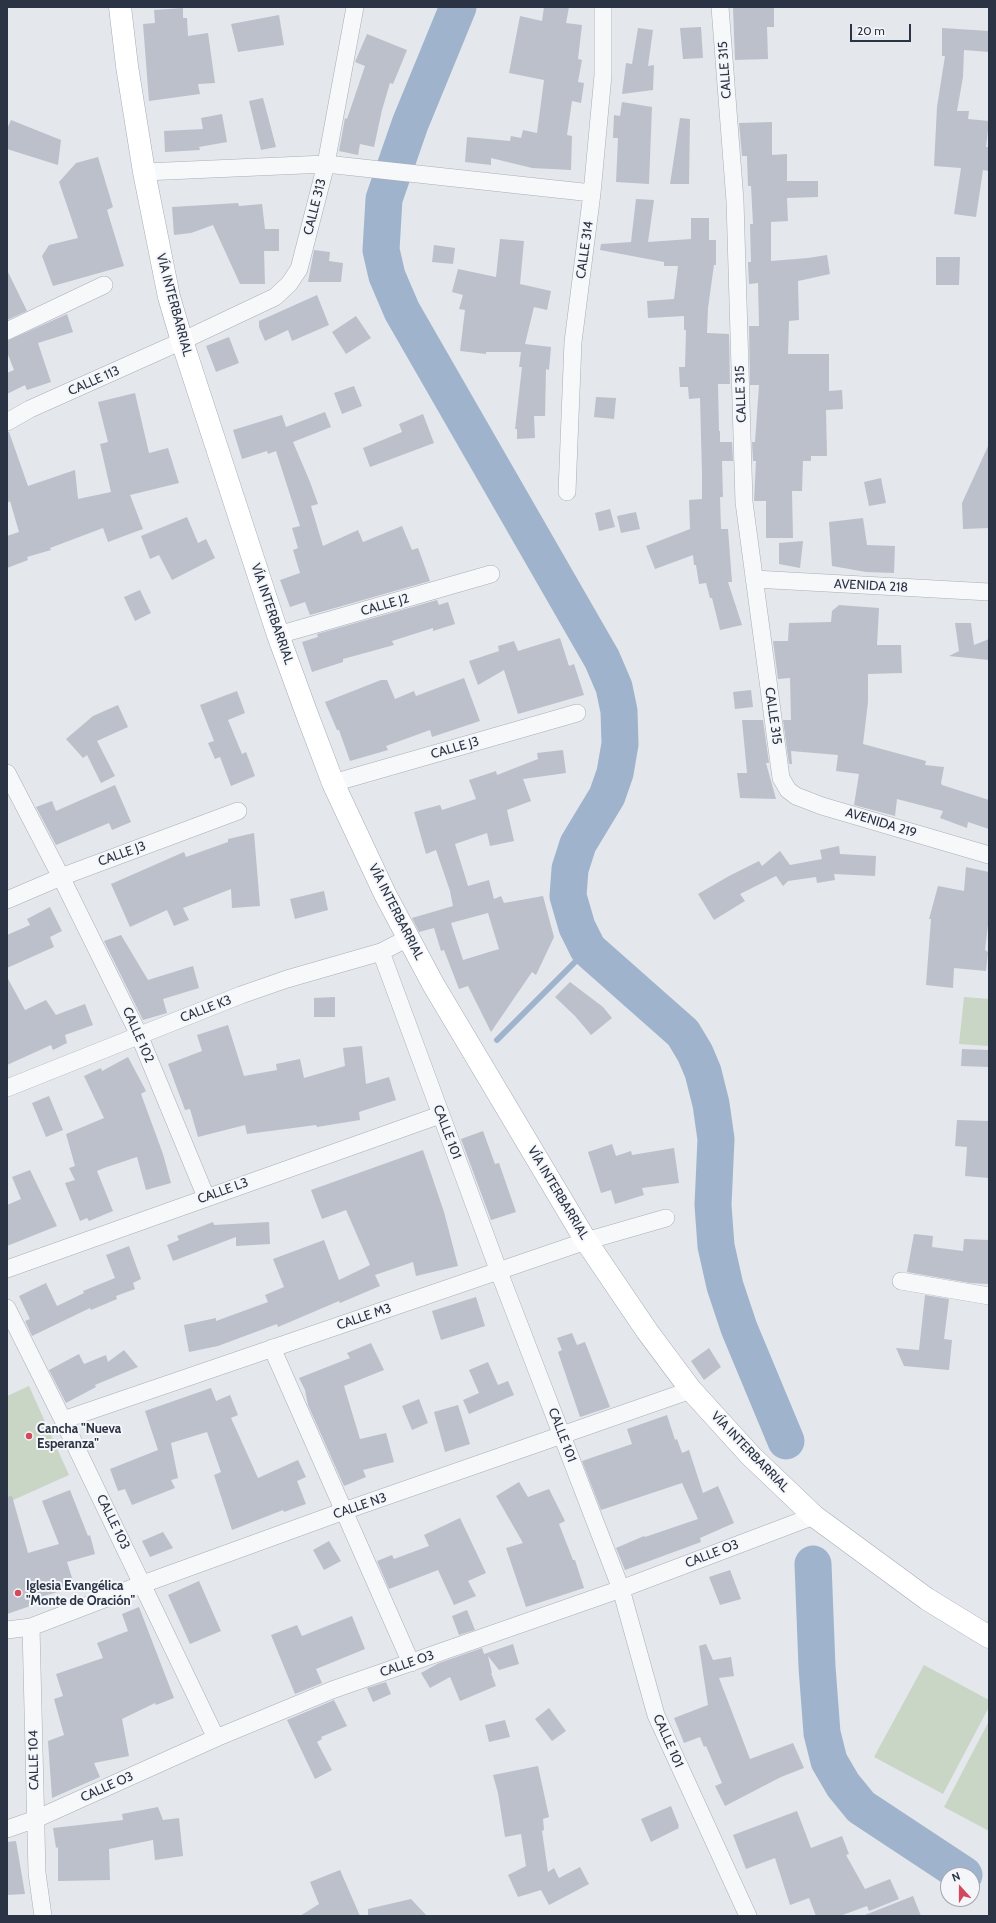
<!DOCTYPE html>
<meta charset="utf-8">
<style>
body{margin:0}
#map{position:relative;width:996px;height:1923px;overflow:hidden;background:#e4e7ec;font-family:Cabin,sans-serif}
canvas{display:block}
.frame{position:absolute;inset:0;border:8px solid #2b3445;pointer-events:none}
.north{position:absolute;left:940px;top:1867px;width:40px;height:40px;box-sizing:border-box;background:#f4f6f9;border:1px solid #a4a8b1;border-radius:50%;rotate:339deg;font-size:11px;font-weight:700;line-height:16px;text-align:center;color:#2b3445}
.north::after{content:'';display:block;margin:auto;width:14px;height:18px;background:#d1495b;clip-path:polygon(50% 0,100% 100%,50% 72%,0 100%)}
.scale{position:absolute;left:850px;top:24px;width:61px;height:18px;box-sizing:border-box;border:2px solid #2b3445;border-top:0;padding-left:5px;font-size:12px;line-height:14px;white-space:nowrap;color:#2b3445;-webkit-text-stroke:3px #f4f6f9;paint-order:stroke}
</style>
<div id="map">
<canvas width="996" height="1923"></canvas>
<div class="frame"></div>
<div class="north">N</div>
<div class="scale">20 m</div>
</div>
<script>
const ctx = document.querySelector('canvas').getContext('2d');
ctx.lineJoin = 'round';
function paint(path, color) { ctx.fillStyle = color; ctx.fill(path, 'evenodd'); }
const shape = rows => new Path2D(rows.map(r => 'M' + r).join(''));
function stroke(path, color, width, dash) { ctx.strokeStyle = color; ctx.lineWidth = width; ctx.lineCap = dash ? 'butt' : 'round'; ctx.setLineDash(dash || []); ctx.stroke(path); }
function write(font, color, halo, rows, align = 'center') {
  ctx.font = font + ' Cabin,sans-serif'; ctx.lineWidth = 4; ctx.setLineDash([]); ctx.textBaseline = 'middle'; ctx.strokeStyle = halo; ctx.fillStyle = color; for (const [text, x, y, turn = 0] of rows) {
    ctx.save(); ctx.translate(x, y); ctx.rotate((+turn || 0) * Math.PI / 180); ctx.textAlign = isNaN(turn) ? turn : align; if (halo) ctx.strokeText(text, 0, 0); ctx.fillText(text, 0, 0); ctx.restore();
  }
}
paint(shape([
 [964,997,989,999,989,1046,959,1044],
 [29,1386,69,1475,9,1502,7,1498,7,1396],
 [924,1665,989,1700,989,1707,943,1794,874,1757],
 [989,1721,989,1831,944,1807]
]), '#c9d6c5');
stroke(shape([
 [497,1040,588,949]
]), '#9fb4cc', 6);
stroke(shape([
 [458,7,410,124,384,199,381,250,387,276,402,311,602,659,614,687,619,711,620,744,615,773,607,796,578,844,570,869,568,896,577,927,588,949,683,1033,695,1053,703,1072,711,1104,716,1139,713,1205,716,1246,725,1286,739,1328,786,1441],
 [813,1564,817,1667,822,1733,829,1761,843,1785,861,1807,964,1875]
]), '#9fb4cc', 37);
paint(shape([
 [544,7,569,7,566,23,582,25,578,59,582,60,578,82,584,83,581,103,572,101,567,135,572,136,571,170,532,168,491,158,491,165,465,162,467,137,510,141,511,136,521,138,523,130,537,133,544,80,509,73,520,16,542,21],
 [733,7,774,7,774,27,767,27,768,59,735,60],
 [183,8,183,18,187,18,188,36,208,33,215,83,198,84,200,94,149,101,143,24,155,23,154,10],
 [279,15,284,45,238,52,231,24],
 [701,27,703,58,683,59,680,28],
 [638,28,653,30,648,66,654,65,653,90,622,94,626,63,632,64],
 [942,28,989,31,989,52,964,50,963,77,957,111,969,111,968,119,989,121,986,147,989,147,989,171,983,170,976,217,954,214,961,168,934,166,937,107,945,56,942,56],
 [367,34,407,50,393,84,390,83,382,110,374,147,360,144,358,155,339,151,345,118,347,119,365,66,355,62],
 [263,98,276,147,261,150,249,101],
 [622,102,652,107,649,184,616,182,618,138,613,138,614,115,620,116],
 [222,114,227,142,199,147,200,150,165,152,164,131,203,129,201,118],
 [680,118,690,119,689,184,670,184],
 [11,120,61,140,58,165,7,149,7,129],
 [772,122,772,155,787,154,787,181,818,181,818,197,787,198,788,221,771,222,771,261,808,258,827,255,830,274,798,281,799,320,789,321,788,354,829,354,829,391,842,390,843,409,826,410,827,456,811,456,811,461,803,461,802,491,792,491,793,538,766,538,766,501,754,501,756,461,753,461,752,442,755,442,759,385,750,385,749,326,759,326,758,283,749,284,748,262,751,262,750,224,753,224,751,186,748,186,747,156,742,156,739,123],
 [98,157,113,207,107,210,124,266,53,286,42,256,49,245,78,238,59,182,76,163],
 [636,199,654,200,648,242,691,239,691,218,709,218,709,240,716,240,716,265,714,265,708,308,707,333,729,334,730,384,718,384,719,431,720,431,720,442,732,442,733,461,722,461,723,497,720,497,721,529,728,529,732,582,728,582,742,625,720,630,712,598,710,598,706,583,699,584,696,565,694,565,693,555,655,569,646,546,690,529,689,500,702,499,702,474,700,398,689,399,688,387,680,387,679,367,685,367,686,330,684,330,684,316,648,318,647,301,674,299,678,266,664,266,664,262,600,250,601,244,631,242],
 [238,203,239,206,262,204,265,229,279,229,279,251,264,251,265,284,240,284,213,225,191,233,174,235,172,207],
 [500,239,524,241,520,284,551,291,547,310,534,307,525,344,551,347,549,370,546,369,545,416,534,416,535,438,517,439,517,429,515,429,522,367,519,367,521,352,486,352,486,354,460,351,465,310,459,309,463,295,452,292,458,269,496,277],
 [434,245,455,248,453,264,432,262],
 [314,250,330,252,329,261,343,263,341,282,308,282],
 [936,257,960,257,959,285,936,285],
 [7,270,27,311,7,320],
 [317,295,329,325,292,341,288,330,265,341,259,327,259,321],
 [67,314,73,332,38,343,51,382,27,390,25,385,7,394,7,373,14,370,7,352,7,341],
 [356,316,371,338,346,354,332,332],
 [229,337,239,363,216,372,206,346],
 [354,386,362,406,342,414,334,393],
 [135,393,149,453,168,448,179,483,130,495,143,529,108,542,103,528,50,548,51,550,27,557,28,560,7,568,7,536,19,532,10,501,7,503,7,432,9,432,28,486,75,470,78,499,111,492,100,444,108,442,98,402],
 [596,397,616,398,614,419,594,417],
 [325,412,331,427,293,442,310,482,318,504,311,506,323,546,358,530,363,542,402,526,412,550,418,548,430,581,310,615,305,602,290,607,280,580,300,573,293,550,298,548,292,528,300,526,276,451,268,454,267,451,242,459,233,430,282,415,286,427],
 [423,414,434,443,370,467,363,448,402,432,399,424],
 [989,444,989,528,963,529,962,503],
 [881,478,886,503,869,506,864,482],
 [610,509,615,527,599,531,595,513],
 [636,512,640,529,621,533,617,516],
 [187,517,198,543,206,539,215,558,172,580,159,555,150,559,141,536],
 [863,518,867,545,895,546,894,573,866,572,832,566,829,522],
 [803,541,800,568,779,564,779,543],
 [140,590,151,613,135,621,124,597],
 [437,600,439,605,448,602,455,624,433,631,433,628,392,641,394,645,343,659,343,662,312,672,302,642,318,637,317,634],
 [839,605,879,608,877,645,901,645,902,673,868,674,868,702,863,744,926,761,925,765,944,767,941,783,942,785,989,800,989,829,968,822,967,828,940,818,943,811,897,799,895,816,854,805,859,774,836,771,838,755,791,751,792,764,789,764,783,720,791,720,790,678,778,679,773,641,788,641,789,623,831,622,832,611],
 [955,623,971,623,974,645,989,639,989,660,949,656,959,651],
 [560,638,569,666,574,664,584,695,518,714,504,670,478,685,469,661,499,651,498,646,514,641,518,651],
 [464,678,480,721,432,737,430,730,386,746,388,750,350,761,339,730,337,730,325,702,381,680,387,680,395,699,414,691,416,696],
 [751,690,753,707,735,709,733,692],
 [237,691,245,713,228,720,242,754,246,752,255,776,231,786,220,757,215,759,208,743,214,741,200,705],
 [118,705,128,727,97,741,115,776,101,783,87,755,83,758,66,739,93,716],
 [742,720,763,720,769,763,766,763,776,799,740,798,737,773,747,773],
 [563,750,566,773,523,779,531,801,507,810,514,841,490,846,487,833,455,844,468,886,489,880,494,899,501,896,504,903,543,896,554,937,536,975,532,972,491,1032,468,986,459,989,444,950,441,951,434,928,419,932,412,918,453,906,450,891,436,850,426,854,414,812,440,805,442,810,476,799,469,780,496,771,497,775,538,759,537,753],
 [488,913,499,949,463,960,451,923],
 [115,785,131,822,112,830,109,823,56,845,36,807,52,801,56,811],
 [254,833,260,906,232,908,231,889,183,908,189,920,174,926,167,910,130,927,111,884,184,852,186,857,228,842,228,839],
 [839,846,840,854,876,856,875,876,834,874,835,880,817,883,816,877,788,881,783,886,776,876,740,894,745,901,714,920,698,894,729,876,759,861,762,866,780,851,790,865,822,859,820,850],
 [966,867,989,872,989,916,985,950,988,952,986,971,954,968,953,988,926,985,931,919,929,919,938,886,964,891],
 [324,891,328,910,295,919,290,899],
 [50,907,62,931,50,937,54,947,7,968,7,935,30,925,27,919],
 [121,935,148,980,193,966,199,988,163,999,167,1013,143,1020,104,941],
 [7,977,25,1010,46,1000,56,1015,85,1004,93,1025,65,1035,67,1043,53,1050,51,1045,7,1065],
 [570,982,603,1007,612,1018,591,1035,575,1016,555,997],
 [335,997,335,1017,314,1017,314,998],
 [228,1025,244,1076,277,1070,276,1064,300,1059,304,1078,345,1066,343,1048,362,1046,366,1084,389,1077,396,1100,359,1112,360,1120,317,1127,316,1125,247,1134,245,1125,198,1137,190,1109,185,1110,168,1064,202,1051,197,1035],
 [962,1049,989,1050,989,1067,961,1066],
 [128,1057,146,1091,141,1094,163,1154,171,1183,146,1190,137,1157,104,1168,97,1171,113,1211,89,1221,87,1218,80,1221,65,1183,75,1180,69,1168,75,1166,66,1134,104,1118,84,1076,101,1068,102,1071],
 [49,1096,63,1130,46,1137,32,1103],
 [957,1120,989,1121,989,1178,965,1176,967,1147,955,1146],
 [483,1131,495,1164,499,1163,516,1212,491,1220,461,1139],
 [612,1144,616,1156,631,1151,632,1155,674,1148,679,1183,642,1188,644,1195,615,1204,611,1190,601,1193,588,1152],
 [423,1150,444,1212,458,1266,416,1276,413,1262,375,1275,380,1286,340,1303,339,1301,278,1327,277,1324,218,1346,189,1352,184,1325,216,1318,216,1321,268,1302,265,1295,284,1287,273,1259,324,1240,339,1280,370,1265,346,1210,322,1219,311,1190],
 [30,1170,57,1226,7,1246,7,1205,21,1199,12,1177],
 [213,1222,214,1225,269,1222,270,1244,236,1246,236,1237,173,1261,167,1245,179,1240,177,1236],
 [914,1234,933,1236,932,1247,963,1251,964,1239,989,1240,989,1284,970,1283,907,1272],
 [129,1246,141,1279,133,1283,135,1289,116,1296,117,1299,91,1310,90,1308,32,1336,25,1321,30,1319,19,1296,46,1283,57,1306,84,1293,83,1291,115,1278,106,1255],
 [925,1295,949,1299,944,1339,952,1340,949,1370,904,1366,896,1348,919,1350],
 [476,1297,485,1326,441,1340,432,1311],
 [572,1333,577,1345,585,1342,610,1407,580,1417,558,1352,562,1350,557,1338],
 [371,1343,384,1370,344,1386,360,1439,386,1433,394,1462,363,1470,366,1477,344,1486,308,1405,305,1390,299,1378,350,1358,347,1353],
 [709,1348,721,1367,704,1380,691,1361],
 [124,1350,138,1367,95,1385,96,1387,66,1403,49,1370,79,1354,84,1364,106,1355,108,1362],
 [488,1362,498,1385,508,1381,514,1395,469,1414,463,1400,479,1393,469,1370],
 [211,1388,216,1401,230,1395,238,1415,231,1418,258,1478,298,1460,306,1477,297,1481,306,1504,284,1512,283,1510,232,1530,214,1475,221,1472,207,1432,171,1443,178,1478,171,1480,175,1488,132,1505,125,1489,118,1491,110,1469,158,1450,145,1411],
 [419,1399,428,1423,412,1430,402,1406],
 [458,1405,470,1444,445,1452,434,1412],
 [667,1415,675,1440,677,1439,682,1453,689,1450,703,1493,718,1486,734,1523,700,1538,701,1542,625,1570,616,1548,644,1536,645,1537,698,1519,682,1483,601,1510,582,1461,632,1444,627,1429],
 [519,1482,528,1497,549,1489,565,1521,559,1524,573,1560,575,1560,584,1588,526,1607,506,1548,523,1543,496,1496],
 [70,1490,88,1536,90,1535,95,1554,67,1562,75,1587,40,1597,42,1602,7,1614,7,1497,12,1496,28,1553,59,1544,42,1501],
 [460,1518,486,1573,468,1581,476,1596,454,1605,438,1570,389,1589,377,1561,392,1555,394,1559,429,1546,424,1535],
 [163,1532,173,1548,150,1557,142,1541],
 [329,1541,341,1561,324,1570,313,1550],
 [730,1570,741,1599,720,1605,709,1577],
 [199,1581,221,1631,190,1644,168,1595],
 [139,1607,174,1698,156,1705,155,1703,122,1719,129,1756,94,1763,100,1777,52,1798,48,1741,64,1735,54,1699,63,1696,56,1674,103,1658,97,1643,128,1631,122,1614],
 [467,1610,475,1630,459,1635,452,1616],
 [352,1616,365,1649,316,1669,322,1683,295,1694,271,1635,297,1625,302,1636],
 [513,1644,519,1664,499,1670,488,1656,492,1673,491,1673,496,1686,460,1701,450,1677,430,1688,421,1673,439,1663,482,1648,484,1654],
 [706,1644,713,1660,731,1657,734,1676,719,1678,750,1759,793,1743,804,1768,781,1777,725,1806,715,1786,722,1783,706,1746,704,1747,700,1737,684,1743,674,1718,708,1705,699,1646],
 [386,1682,391,1694,373,1702,367,1688],
 [334,1700,347,1726,321,1737,322,1739,317,1742,332,1770,315,1779,287,1720],
 [549,1708,566,1731,552,1741,535,1719],
 [505,1720,510,1737,489,1742,485,1725],
 [538,1766,549,1817,543,1819,544,1830,542,1831,548,1872,554,1868,559,1878,580,1867,589,1884,549,1905,541,1890,518,1897,508,1875,526,1866,521,1834,505,1837,498,1793,493,1775],
 [671,1806,679,1826,678,1826,679,1828,651,1842,641,1819],
 [158,1807,163,1820,179,1818,183,1856,155,1860,153,1840,109,1849,110,1880,58,1881,58,1847,56,1848,53,1828,123,1820,122,1814],
 [797,1811,811,1848,842,1836,849,1854,846,1855,865,1889,890,1879,899,1899,869,1911,867,1906,840,1916,816,1916,809,1898,790,1905,775,1858,746,1869,733,1835],
 [16,1841,25,1894,7,1895,7,1842],
 [340,1870,360,1916,300,1916,319,1904,310,1882],
 [913,1896,921,1916,865,1916,865,1915],
 [411,1899,427,1916,368,1916,368,1909]
]), '#bbc0ca');
const street = shape([
 [720,7,735,201,744,502,781,778,788,790,796,796,822,806,989,855],
 [144,172,326,164,592,193],
 [7,331,104,285],
 [7,422,30,409,182,341,275,297,289,284,299,269,326,164,355,7],
 [567,492,573,342,592,193,603,75,603,7],
 [754,579,989,592],
 [278,635,491,574],
 [7,773,61,877,139,1035,206,1197],
 [333,783,577,713],
 [7,900,61,877,238,811],
 [381,952,499,1272,621,1589,656,1715,748,1916],
 [7,1088,241,995,287,979,381,952,408,938],
 [7,1269,440,1115],
 [901,1281,989,1296],
 [7,1308,63,1420,216,1738],
 [272,1348,411,1663],
 [63,1420,586,1241,666,1218],
 [31,1627,143,1584,344,1511,691,1390],
 [7,1630,31,1627,37,1873,43,1916],
 [7,1829,36,1819,216,1738,332,1690,621,1589,814,1516]
]);
const primary = shape([
 [120,7,127,66,144,172,169,297,182,341,278,635,305,709,333,783,385,894,433,984,586,1241,647,1331,691,1390,751,1456,814,1516,927,1599,989,1637]
]);
stroke(street, '#a9aeb7', 18);
stroke(primary, '#a3abb8', 23);
stroke(street, '#f7f8fa', 17);
stroke(primary, '#fff', 22);
for (const [x, y, r, color] of [
 [29,1436,4,"#d1495b"],
 [18,1593,4,"#d1495b"]
]) { const dot = new Path2D(); dot.arc(x, y, r, 0, 2 * Math.PI); ctx.fillStyle = color; ctx.fill(dot); stroke(dot, '#f4f6f9', 1.5); }
write('13px', '#2b3445', '#f4f6f9', [
 ["CALLE 315",725,70,-94],
 ["CALLE 313",315,207,-76],
 ["CALLE 314",585,250,-82],
 ["VÍA INTERBARRIAL",174,305,75],
 ["CALLE 113",94,381,-24],
 ["CALLE 315",741,394,-92],
 ["AVENIDA 218",871,586,3],
 ["CALLE J2",385,605,-16],
 ["VÍA INTERBARRIAL",272,614,71],
 ["CALLE 315",773,716,82],
 ["CALLE J3",455,748,-16],
 ["AVENIDA 219",881,823,17],
 ["CALLE J3",122,854,-20],
 ["VÍA INTERBARRIAL",396,912,63],
 ["CALLE K3",206,1009,-21],
 ["CALLE 102",138,1035,66],
 ["CALLE 101",447,1132,69],
 ["CALLE L3",223,1191,-20],
 ["VÍA INTERBARRIAL",558,1193,59],
 ["CALLE M3",364,1317,-19],
 ["CALLE 101",562,1435,69],
 ["VÍA INTERBARRIAL",750,1452,46],
 ["CALLE N3",360,1506,-19],
 ["CALLE 103",113,1522,64],
 ["CALLE O3",712,1554,-21],
 ["CALLE O3",407,1664,-19],
 ["CALLE 101",668,1741,66],
 ["CALLE 104",34,1760,-91],
 ["CALLE O3",107,1787,-24]
]);
write('bold 13px', '#2b3445', '#f4f6f9', [
 ["Cancha \"Nueva",37,1429],
 ["Esperanza\"",37,1444],
 ["Iglesia Evangélica",26,1586],
 ["\"Monte de Oración\"",26,1601]
], 'left');
</script>
